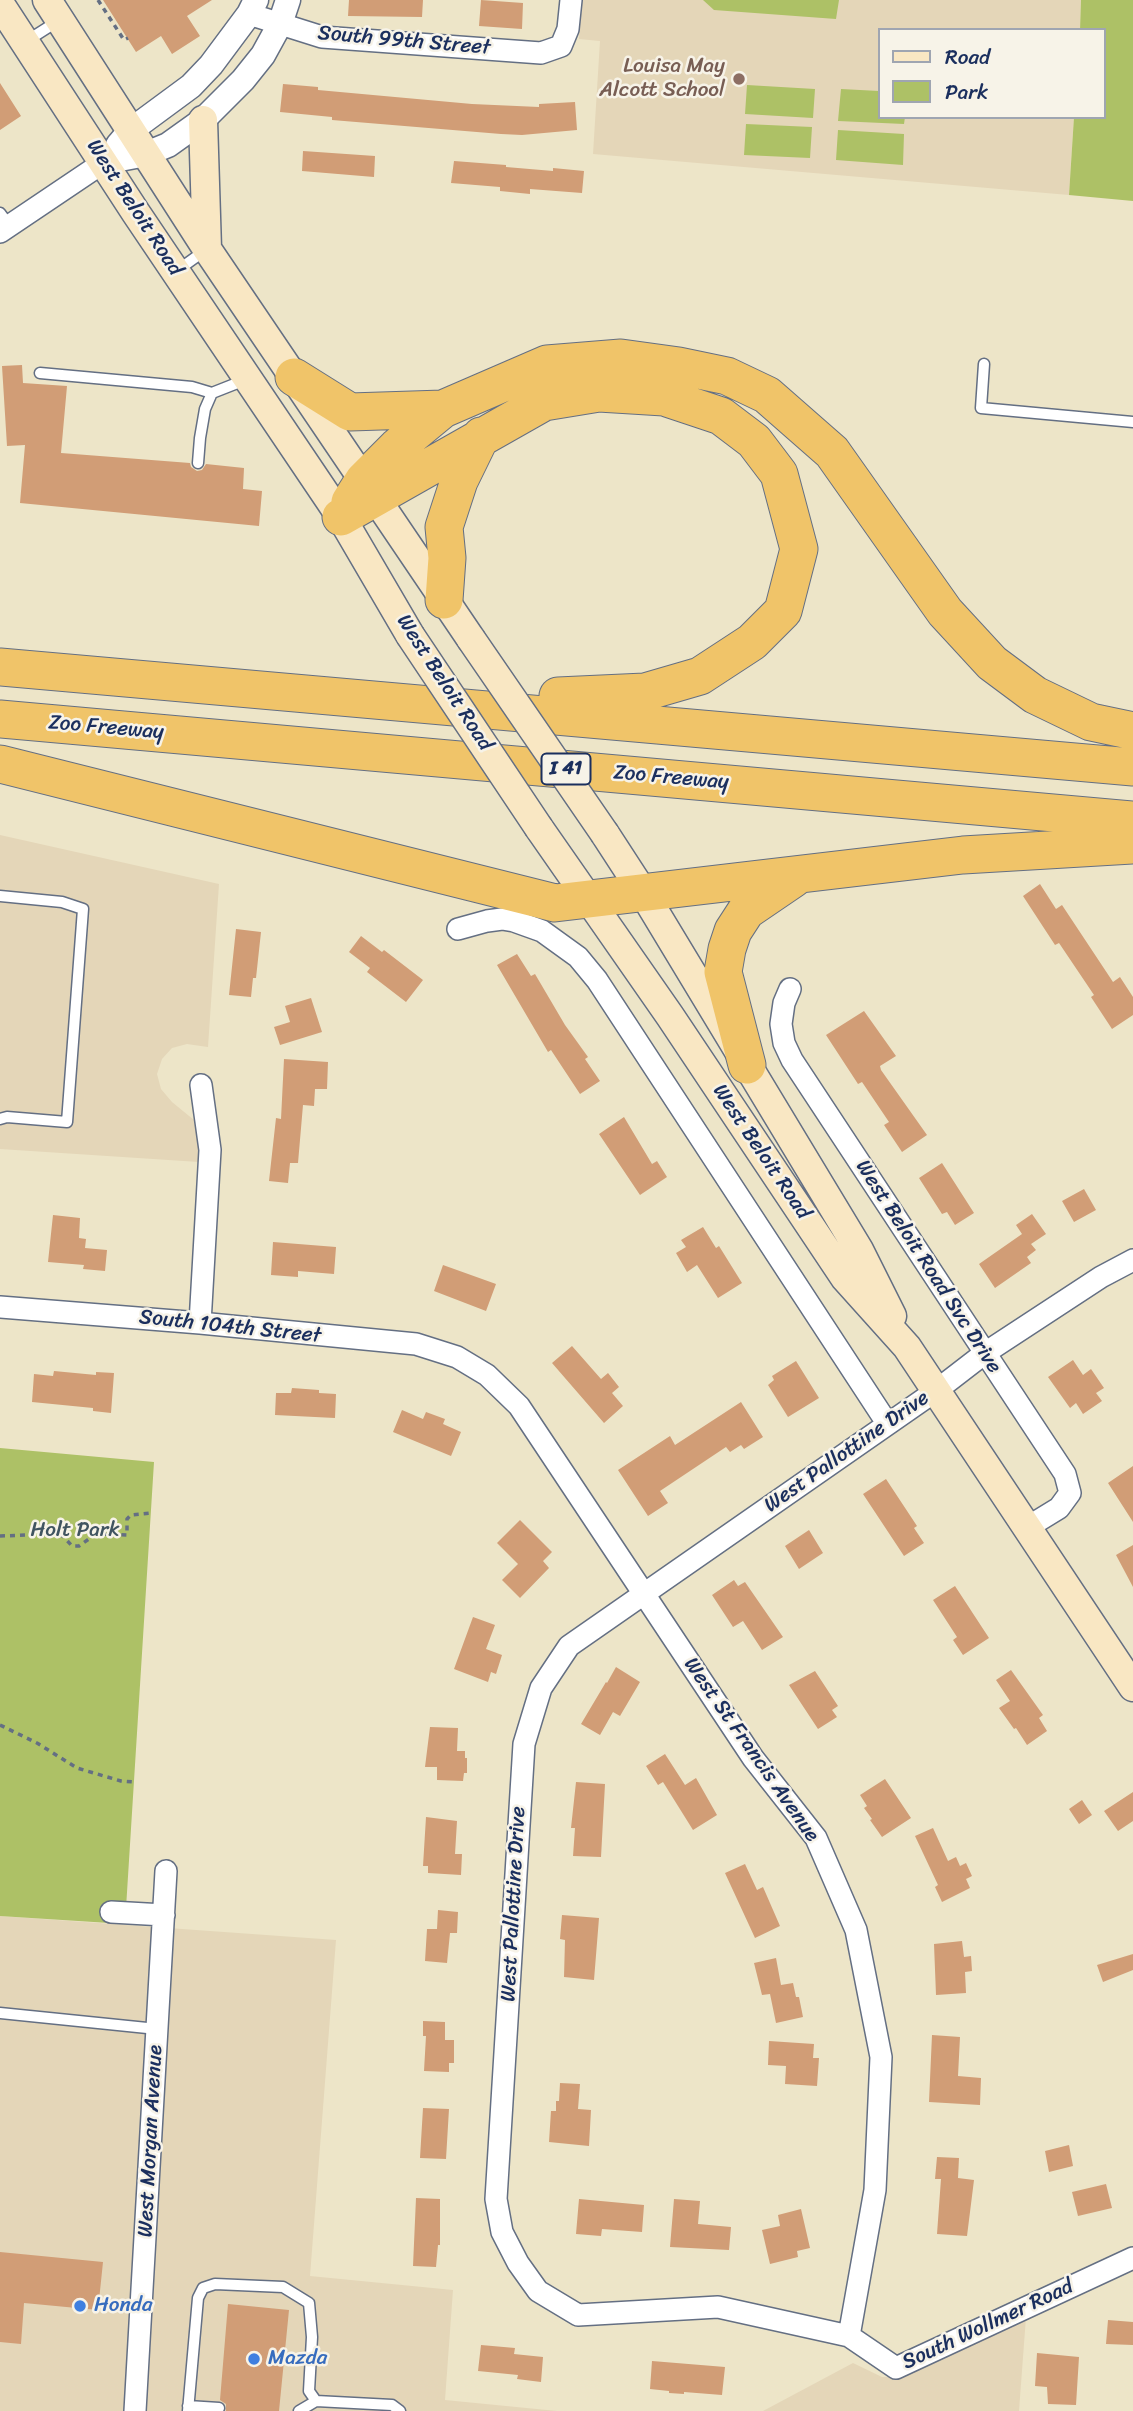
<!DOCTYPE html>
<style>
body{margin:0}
#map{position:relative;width:1133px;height:2411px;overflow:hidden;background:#ede5c8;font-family:Sriracha,sans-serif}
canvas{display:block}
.legend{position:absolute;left:878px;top:28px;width:228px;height:91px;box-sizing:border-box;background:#f7f3e8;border:2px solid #9fa5b1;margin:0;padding:9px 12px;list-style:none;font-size:21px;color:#1b2f5e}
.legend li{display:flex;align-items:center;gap:14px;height:35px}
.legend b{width:35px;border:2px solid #9fa5b1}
</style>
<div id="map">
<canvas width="1133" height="2411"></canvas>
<ul class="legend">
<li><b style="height:9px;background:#f9e7c3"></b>Road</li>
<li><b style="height:19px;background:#adc166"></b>Park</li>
</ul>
</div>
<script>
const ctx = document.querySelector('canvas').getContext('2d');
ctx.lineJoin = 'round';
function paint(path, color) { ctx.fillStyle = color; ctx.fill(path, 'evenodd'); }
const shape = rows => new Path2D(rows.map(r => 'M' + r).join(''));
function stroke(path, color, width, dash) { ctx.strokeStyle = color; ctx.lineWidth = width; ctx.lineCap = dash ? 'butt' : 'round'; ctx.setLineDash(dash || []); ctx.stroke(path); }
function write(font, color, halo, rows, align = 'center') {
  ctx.font = font + ' Sriracha,sans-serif'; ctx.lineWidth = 5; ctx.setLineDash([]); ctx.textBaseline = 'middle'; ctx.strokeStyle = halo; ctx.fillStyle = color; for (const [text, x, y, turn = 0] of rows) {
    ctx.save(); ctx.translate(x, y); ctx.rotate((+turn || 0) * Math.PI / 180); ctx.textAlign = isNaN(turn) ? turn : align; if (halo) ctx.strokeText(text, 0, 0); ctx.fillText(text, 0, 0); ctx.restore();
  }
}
paint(shape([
 [581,0,1081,0,1080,30,879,30,879,117,1074,117,1069,195,593,154,600,41,579,39],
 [0,835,219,884,208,1047,187,1044,172,1048,162,1059,157,1074,161,1089,172,1102,194,1120,199,1132,199,1162,0,1149],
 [0,1916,336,1940,310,2276,453,2290,445,2400,557,2411,0,2411],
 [1026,2317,1019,2411,763,2411,853,2363,882,2377,894,2377]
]), '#e4d6b8');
paint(shape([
 [703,0,839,0,836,19,714,10],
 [1081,0,1133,0,1133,201,1069,195,1074,117,1103,117,1103,30,1080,30],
 [747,85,815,89,813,118,745,114],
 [841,89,879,91,879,117,905,117,904,124,838,121],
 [746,124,812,127,810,158,744,155],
 [838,130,904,134,903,165,836,160],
 [0,1448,154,1462,125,1924,0,1916]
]), '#adc166');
paint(shape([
 [103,0,212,0,187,16,200,36,172,54,161,36,136,52],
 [349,0,423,0,422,17,348,16],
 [481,0,523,3,522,29,479,26],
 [0,83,21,116,0,130],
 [283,84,318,87,318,90,472,104,539,107,539,104,575,102,577,130,522,135,501,134,332,120,332,117,280,112],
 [303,151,375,156,374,177,302,171],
 [454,161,506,165,506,167,553,171,553,168,584,171,582,193,530,189,530,194,500,191,500,187,451,183],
 [22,365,23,383,67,386,61,453,190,463,191,467,197,471,202,470,206,464,244,468,243,489,262,491,259,526,20,503,25,445,7,446,2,366],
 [1040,884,1056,909,1062,905,1113,982,1120,977,1133,997,1133,1015,1112,1029,1091,997,1094,995,1059,943,1055,945,1023,896],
 [236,929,261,932,256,978,253,978,251,997,229,995],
 [361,936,382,952,384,950,423,980,406,1002,367,972,370,968,349,952],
 [517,954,531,976,535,974,565,1025,588,1057,585,1059,600,1081,580,1094,551,1050,548,1052,497,965],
 [311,998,322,1032,280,1045,274,1027,290,1022,285,1006],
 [864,1011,896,1056,880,1066,881,1070,927,1135,902,1152,884,1125,889,1122,862,1082,858,1084,826,1035],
 [284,1059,328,1062,327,1089,315,1089,314,1106,303,1105,298,1163,290,1163,288,1183,269,1181,276,1118,281,1119],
 [624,1117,652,1164,657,1161,667,1177,640,1195,599,1134],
 [942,1163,974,1213,955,1225,947,1212,942,1214,919,1178],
 [1084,1189,1096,1210,1074,1222,1062,1201],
 [1032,1214,1046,1234,1031,1244,1036,1250,1027,1257,1031,1263,995,1288,979,1264,1022,1234,1016,1225],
 [53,1215,80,1218,79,1238,86,1239,85,1248,107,1250,105,1271,83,1269,84,1265,48,1262],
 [703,1227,716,1248,719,1246,742,1283,718,1298,697,1265,687,1272,676,1253,686,1247,681,1240],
 [273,1242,336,1247,334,1274,298,1271,298,1277,271,1275],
 [443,1265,496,1284,486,1311,434,1291],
 [572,1346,601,1379,608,1373,619,1387,612,1393,623,1406,604,1423,552,1363],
 [1073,1360,1083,1375,1091,1369,1104,1388,1096,1393,1102,1401,1083,1414,1076,1403,1070,1408,1048,1377],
 [796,1361,819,1398,788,1417,768,1385,774,1380,772,1376],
 [54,1371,96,1375,96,1372,114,1373,111,1413,93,1411,93,1408,32,1402,34,1374,53,1376],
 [292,1388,319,1390,319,1393,336,1394,335,1418,275,1415,276,1393,291,1393],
 [741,1402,763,1437,744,1449,741,1445,730,1452,726,1447,660,1491,668,1503,648,1516,618,1470,670,1436,675,1445],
 [402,1410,423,1419,426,1412,445,1419,443,1424,461,1432,451,1456,393,1432],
 [1133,1466,1133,1522,1108,1483],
 [886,1479,917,1526,914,1528,924,1543,904,1556,863,1494],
 [520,1520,552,1552,543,1561,549,1568,520,1598,502,1580,518,1564,497,1543],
 [809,1530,823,1553,799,1569,785,1546],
 [1133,1545,1133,1587,1116,1555],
 [734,1580,738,1586,745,1582,783,1637,762,1650,743,1621,733,1627,712,1595],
 [955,1586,989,1638,963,1655,953,1640,957,1637,933,1600],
 [473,1617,495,1625,486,1649,502,1655,496,1674,491,1672,488,1682,454,1669],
 [616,1667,640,1682,620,1716,613,1712,600,1735,581,1724,606,1682,607,1683],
 [1011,1670,1043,1715,1039,1718,1047,1731,1027,1745,1016,1728,1014,1729,999,1708,1010,1701,996,1680],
 [815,1671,838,1706,832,1710,837,1717,818,1729,789,1685],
 [430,1727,458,1728,457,1751,465,1751,465,1758,467,1758,467,1773,464,1773,463,1781,437,1780,437,1767,425,1767],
 [665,1754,685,1785,696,1778,717,1815,693,1830,663,1782,658,1785,646,1766],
 [885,1779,911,1818,882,1837,870,1820,872,1819,864,1808,867,1806,860,1795],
 [576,1782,605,1784,601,1857,573,1856,575,1828,571,1828],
 [1133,1792,1133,1821,1118,1831,1104,1811],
 [1082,1800,1092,1815,1079,1824,1069,1809],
 [426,1817,457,1821,455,1854,462,1854,461,1875,428,1873,428,1866,423,1866],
 [933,1828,948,1861,956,1857,960,1866,966,1863,972,1876,966,1879,970,1888,942,1902,935,1887,938,1885,915,1836],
 [745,1864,757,1890,763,1887,780,1926,755,1938,725,1873],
 [438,1910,458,1912,457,1933,450,1933,447,1963,425,1961,427,1929,437,1929],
 [562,1915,599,1918,594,1980,564,1977,565,1940,560,1939],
 [962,1941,964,1957,971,1956,972,1971,965,1972,966,1993,936,1995,934,1944],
 [1133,1954,1133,1970,1103,1982,1097,1965],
 [776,1958,781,1985,793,1983,796,1997,799,1997,803,2017,776,2023,770,1994,762,1995,754,1963],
 [423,2021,445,2022,445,2040,454,2040,454,2063,449,2063,449,2072,424,2071,426,2036,423,2036],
 [932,2035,960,2037,958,2076,981,2078,980,2105,929,2102],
 [769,2041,814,2044,813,2058,819,2058,817,2086,785,2084,786,2066,768,2065],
 [560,2083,580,2084,578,2109,591,2110,589,2146,549,2142,551,2111,556,2111,556,2101,559,2101],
 [423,2108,449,2109,446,2159,420,2158],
 [1069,2145,1073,2166,1049,2172,1045,2151],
 [937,2157,959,2158,958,2178,974,2180,967,2236,937,2234,941,2179,935,2179],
 [1106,2184,1112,2208,1078,2216,1072,2192],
 [416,2198,440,2199,440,2245,438,2245,436,2267,413,2266],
 [579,2199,644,2205,642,2232,602,2229,601,2236,576,2234],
 [674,2199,700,2201,698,2224,731,2227,729,2250,670,2247],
 [801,2209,810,2248,797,2251,798,2257,770,2264,762,2230,780,2226,778,2215],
 [0,2252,103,2262,98,2310,24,2303,21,2344,0,2342],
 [228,2304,289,2310,279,2411,226,2411,226,2404,220,2400],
 [1108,2320,1133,2322,1133,2345,1106,2344],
 [481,2345,515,2348,514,2354,543,2357,541,2382,517,2379,518,2375,478,2371],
 [1037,2353,1079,2357,1076,2405,1048,2404,1047,2387,1035,2386],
 [652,2361,725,2367,722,2395,684,2392,684,2394,669,2393,669,2391,650,2389]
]), '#d19d76');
const service = shape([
 [25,42,58,21],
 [0,213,9,225],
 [178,270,207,249],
 [984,364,981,408,1133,422],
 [40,373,192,387,212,393,245,380],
 [198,463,200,438,205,409,212,393],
 [0,896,62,902,83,909,67,1122,7,1117,0,1119],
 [0,2013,157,2029],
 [188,2406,219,2408],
 [188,2411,198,2298,203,2288,215,2284,283,2287,309,2303,312,2337,309,2391,316,2401,392,2405,400,2411],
 [299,2411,316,2401]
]);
const minor = shape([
 [249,14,322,37,541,53,561,46,568,29,571,0],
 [0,232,104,162],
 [458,929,487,921,502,919,514,921,542,931,578,957,597,980,887,1423],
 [790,989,784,1003,781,1024,784,1043,792,1060,1065,1474,1070,1493,1059,1508,1028,1527],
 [1133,1260,1101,1277,985,1353,937,1390,569,1646,541,1688,524,1744,496,2199,502,2232,518,2263,538,2291,578,2315,718,2307,849,2336,896,2368,1133,2258],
 [0,1307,200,1323,416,1344,457,1357,487,1375,519,1406,753,1758,816,1838,856,1930,881,2057,875,2190,849,2336],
 [200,1323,210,1150,201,1085],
 [111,1912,164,1915],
 [135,2411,166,1871]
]);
const tertiary = shape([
 [118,145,130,131,191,86,211,65,249,14,256,0],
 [104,162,146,154,168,145,203,120,243,80,263,55,280,24,288,0]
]);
const secondary = shape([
 [47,0,207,249,471,639],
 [0,4,136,213,341,517,410,635],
 [203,120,207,249],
 [539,828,670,1016,845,1278,907,1347,1133,1687],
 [605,834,644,894,859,1250,892,1316]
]);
const motorway = shape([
 [294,377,350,412,443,409],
 [350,502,364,480,397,447,443,409,547,364,621,358,679,366,727,376,767,395,832,452,945,612,992,663,1035,695,1091,722,1133,731],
 [341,517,544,402,599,393,664,397,721,416,754,441,779,474,799,549,783,611,752,642,700,676,645,692,558,696],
 [444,600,447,558,444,527,459,481,481,436],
 [0,667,1133,767],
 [0,719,1133,820],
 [0,764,555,903,963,855,1133,845],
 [747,1065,723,972,727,949,733,931,746,911,793,879]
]);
stroke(service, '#646f83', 13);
stroke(minor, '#646f83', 24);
stroke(tertiary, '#646f83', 27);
stroke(secondary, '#646f83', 31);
stroke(motorway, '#646f83', 39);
stroke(shape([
 [98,0,124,40,128,38],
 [0,1536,56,1534,63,1536,72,1546,79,1546,96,1534,127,1535,127,1519,131,1515,151,1513],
 [0,1725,37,1743,77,1768,121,1781,134,1782]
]), '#646f83', 3.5, [5, 5]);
stroke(service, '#fff', 10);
stroke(minor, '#fff', 21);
stroke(tertiary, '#fff', 24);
stroke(secondary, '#f9e7c3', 28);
stroke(motorway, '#f0c469', 37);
const secondaryBridge = shape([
 [410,635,539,828],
 [471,639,605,834]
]);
stroke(secondaryBridge, '#646f83', 31, []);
stroke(secondaryBridge, '#f9e7c3', 28);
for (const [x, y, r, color] of [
 [739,79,7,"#8d6e63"],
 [80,2306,7,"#3f7fe0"],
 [254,2359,7,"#3f7fe0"]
]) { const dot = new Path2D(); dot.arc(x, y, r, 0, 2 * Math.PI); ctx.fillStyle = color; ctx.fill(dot); stroke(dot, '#f7f3e8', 2.5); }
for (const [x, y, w] of [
 [566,769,49]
]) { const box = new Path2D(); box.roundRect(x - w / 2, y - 15.5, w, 31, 5); ctx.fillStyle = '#f7f3e8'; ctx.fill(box); stroke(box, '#1b2f5e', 2); }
write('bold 19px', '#1b2f5e', null, [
 ["I 41",566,769]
]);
write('21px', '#1b2f5e', '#f7f3e8', [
 ["South 99th Street",404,41,5],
 ["West Beloit Road",134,208,57],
 ["West Beloit Road",444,683,57],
 ["Zoo Freeway",106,728,5],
 ["Zoo Freeway",671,778,5],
 ["West Beloit Road",761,1152,56],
 ["West Beloit Road Svc Drive",928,1267,57],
 ["South 104th Street",230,1327,6],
 ["West Pallottine Drive",847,1452,-35],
 ["West St Francis Avenue",751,1750,55],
 ["West Pallottine Drive",514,1904,-87],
 ["West Morgan Avenue",151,2141,-87],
 ["South Wollmer Road",988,2325,-25]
]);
write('21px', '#785e54', '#f7f3e8', [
 ["Louisa May",725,67],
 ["Alcott School",725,91]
], 'right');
write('21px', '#405460', '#f7f3e8', [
 ["Holt Park",75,1531]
]);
write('21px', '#366cbe', '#f7f3e8', [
 ["Honda",94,2306],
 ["Mazda",268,2359]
], 'left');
</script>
